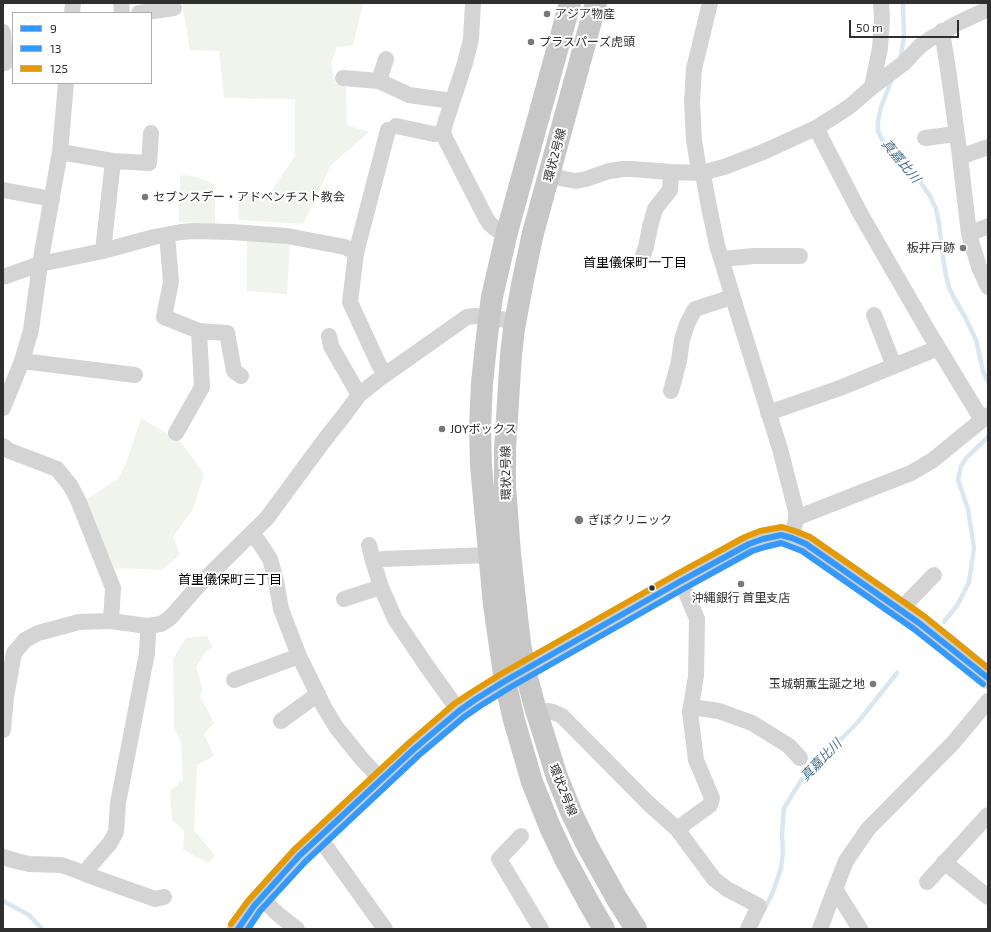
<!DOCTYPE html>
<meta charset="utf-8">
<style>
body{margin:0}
#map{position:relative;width:991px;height:932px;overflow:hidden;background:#fff;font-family:"Exo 2",sans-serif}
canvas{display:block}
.frame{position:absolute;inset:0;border:4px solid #2f2f2f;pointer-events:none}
.legend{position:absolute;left:12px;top:12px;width:140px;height:72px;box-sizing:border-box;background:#fff;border:1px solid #acacac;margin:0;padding:5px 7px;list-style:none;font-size:12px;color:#2f2f2f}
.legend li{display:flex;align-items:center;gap:8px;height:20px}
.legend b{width:20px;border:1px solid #acacac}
.scale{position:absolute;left:849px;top:20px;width:110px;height:18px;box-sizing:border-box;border:2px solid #2f2f2f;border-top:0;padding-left:5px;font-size:12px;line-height:14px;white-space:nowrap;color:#2f2f2f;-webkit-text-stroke:3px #fff;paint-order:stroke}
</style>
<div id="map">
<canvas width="991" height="932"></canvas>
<div class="frame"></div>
<ul class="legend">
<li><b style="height:5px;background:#39f"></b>9</li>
<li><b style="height:5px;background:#39f"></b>13</li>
<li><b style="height:5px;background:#e39a05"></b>125</li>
</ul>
<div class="scale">50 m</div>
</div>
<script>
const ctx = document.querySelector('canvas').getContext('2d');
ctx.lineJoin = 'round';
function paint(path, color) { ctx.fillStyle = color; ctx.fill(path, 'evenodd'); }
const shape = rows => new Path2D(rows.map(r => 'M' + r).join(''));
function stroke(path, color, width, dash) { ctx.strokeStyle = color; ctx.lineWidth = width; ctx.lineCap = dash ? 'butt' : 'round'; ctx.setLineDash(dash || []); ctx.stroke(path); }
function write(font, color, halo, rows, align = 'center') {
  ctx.font = font + ' "Exo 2","Noto Sans JP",sans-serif'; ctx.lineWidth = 4; ctx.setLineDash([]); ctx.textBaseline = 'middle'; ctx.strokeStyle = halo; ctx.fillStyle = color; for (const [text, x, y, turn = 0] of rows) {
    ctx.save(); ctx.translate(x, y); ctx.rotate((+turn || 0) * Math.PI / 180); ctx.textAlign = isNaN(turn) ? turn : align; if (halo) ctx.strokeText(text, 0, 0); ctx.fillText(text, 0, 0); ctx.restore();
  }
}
paint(shape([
 [182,3,363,3,353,45,337,47,331,64,335,83,346,87,347,125,369,132,331,165,303,224,239,220,238,194,270,193,295,156,295,99,224,98,219,51,190,50],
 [180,175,192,176,208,181,215,187,215,224,179,222],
 [247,240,290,243,287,294,247,291],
 [141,418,181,442,204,474,193,509,173,537,180,554,162,570,114,568,85,500,118,479,127,461],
 [207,636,213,647,206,651,196,667,203,690,200,696,214,723,204,734,214,756,197,765,194,830,215,856,208,863,183,850,184,831,172,820,170,791,183,780,181,741,174,728,173,659,186,638]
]), '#f1f4ed');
stroke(shape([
 [900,59,901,55,904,37,903,3],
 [892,79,881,107,878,121,878,131,884,144,919,180,930,196,936,209,939,223,943,258,946,275,949,287,954,298,965,317,976,340,983,371,988,382],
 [944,622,958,604,969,582,974,548,968,509,958,480,961,466,967,457,988,437],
 [3,901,29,915,42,929],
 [764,910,773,892,781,868,783,851,782,834,784,808,802,779,858,722,897,673]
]), '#dbe7f0', 4.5);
stroke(shape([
 [121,3,122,13],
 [473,3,471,39,465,63,445,124,443,133,446,140,486,218,490,224,496,229,502,232,507,232],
 [710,3,694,69,692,102,694,140,698,165,704,180,709,207,717,245,737,311,780,449,796,511,796,518,792,538],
 [72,13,73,3],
 [139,13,174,8],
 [942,31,949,76,960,157,969,234,979,267,988,287],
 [3,32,5,63],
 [343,78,379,81,409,95,452,101],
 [379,81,386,59],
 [872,87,880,48,882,18,881,3],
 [396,126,434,134,443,133],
 [816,128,860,213,928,331,982,420],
 [925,138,956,134],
 [60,152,113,161,149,163,151,133],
 [960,157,988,147],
 [549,175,565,179,576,181,586,179,609,171,623,169,632,169,671,172,701,173,724,167,763,152,816,128,849,107,872,87,904,63,920,46,930,39,958,23,988,9],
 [3,190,52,199],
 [969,234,988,226],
 [167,235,171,282,164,317,199,331,227,333,234,371,241,376],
 [103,251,113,161],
 [642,258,646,247,650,227,655,209,670,190,671,172],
 [722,259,754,256,800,256],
 [3,277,40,264,103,251,154,237,181,232,193,231,231,232,287,236,345,247,356,253],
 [874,315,894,366],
 [329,336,331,346,359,395],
 [22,361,135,375],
 [386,374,379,365,350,302,356,253,388,130],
 [671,391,679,361,682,340,687,324,695,309,732,297],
 [3,408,22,361,31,330,40,264,60,152,66,83],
 [768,413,840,388,938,348],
 [176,433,202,387,199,331],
 [3,446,10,451,57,469,70,485,78,500,113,588,111,621],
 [796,518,911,473,933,460,988,415],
 [251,534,259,542,270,559,276,581,281,609,299,656,324,707,336,727,361,758,380,779],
 [369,545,373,561,381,587,395,619,426,665,459,711],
 [373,561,383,559,489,555],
 [344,599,381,587],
 [900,610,934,575],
 [234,680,299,656],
 [691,707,719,711,752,723,789,746,800,758],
 [537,714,547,711,553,712,562,716,647,802,677,829,714,879,727,889,759,906,748,929],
 [281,721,318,694],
 [3,730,6,697,14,653,25,640,38,633,79,622,111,621,147,626,161,624,170,618,199,585,267,518,323,442,345,414,359,395,379,379,467,317,475,316,515,321],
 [677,829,710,805,712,798,696,760,690,712,696,676,697,619,681,581],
 [521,836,499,859,541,929],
 [319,837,385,929],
 [3,857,16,861,29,864,61,865,76,870,85,874,90,866,110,843,116,832,118,803,147,653,148,633,147,626],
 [944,862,988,897],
 [85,874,155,899,164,897],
 [927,882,988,815],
 [835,889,860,929],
 [261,898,279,915,297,929],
 [820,929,835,889,846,861,868,829,953,743,988,701]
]), '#d4d4d4', 16);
stroke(shape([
 [238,929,254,906,299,856,414,749,459,711,476,699,505,681,681,581,749,544,763,539,781,535,792,538,806,544,919,623,950,647,988,678]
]), '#cdcdcd', 22);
stroke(shape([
 [570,3,507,232,492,297,489,318,482,383,480,427,481,466,494,605,505,681,514,720,532,782,550,827,565,859,589,903,604,929],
 [596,3,533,233,523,280,514,329,511,355,505,449,505,485,510,554,520,644,525,670,535,707,557,777,572,814,588,847,617,899,636,929]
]), '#c7c7c7', 22);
stroke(shape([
 [238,929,254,906,299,856,414,749,459,711,476,699,505,681,681,581,749,544,763,539,781,535,792,538,806,544,919,623,988,678]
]), '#39f', 6);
stroke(shape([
 [248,929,260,911,305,862,419,755,464,717,480,706,509,688,685,588,752,551,765,547,781,543,789,546,802,551,914,629,983,684]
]), '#39f', 6);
stroke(shape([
 [231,924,248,901,294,850,409,743,454,704,472,692,501,674,677,574,745,537,760,531,782,527,795,531,810,537,924,616,988,668]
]), '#e39a05', 6);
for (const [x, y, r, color] of [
 [547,14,4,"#787878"],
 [531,42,4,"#787878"],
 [145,197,4,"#787878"],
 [963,248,4,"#787878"],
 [442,429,4,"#787878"],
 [579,520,5,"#787878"],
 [741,584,4,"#787878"],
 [652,588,3.5,"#2f2f2f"],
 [873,684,4,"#787878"]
]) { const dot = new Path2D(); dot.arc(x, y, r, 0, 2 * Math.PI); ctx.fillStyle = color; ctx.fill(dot); stroke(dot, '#fff', 1.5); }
write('12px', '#2f2f2f', '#fff', [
 ["アジア物産",555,14],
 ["プラスパーズ虎頭",539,42],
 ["セブンスデー・アドベンチスト教会",153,197],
 ["板井戸跡",955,248,"right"],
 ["JOYボックス",450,429],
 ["ぎぼクリニック",588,520],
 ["沖縄銀行 首里支店",741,598,"center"],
 ["玉城朝薫生誕之地",865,684,"right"]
], 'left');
write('12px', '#2f2f2f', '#fff', [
 ["環状2号線",555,155,-75],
 ["環状2号線",506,473,-91],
 ["環状2号線",563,790,68]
]);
write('italic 13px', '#436e8b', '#fff', [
 ["真嘉比川",901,161,50],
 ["真嘉比川",821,760,-46]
]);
write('13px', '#000', '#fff', [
 ["首里儀保町一丁目",635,263],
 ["首里儀保町三丁目",230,580]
]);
</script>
